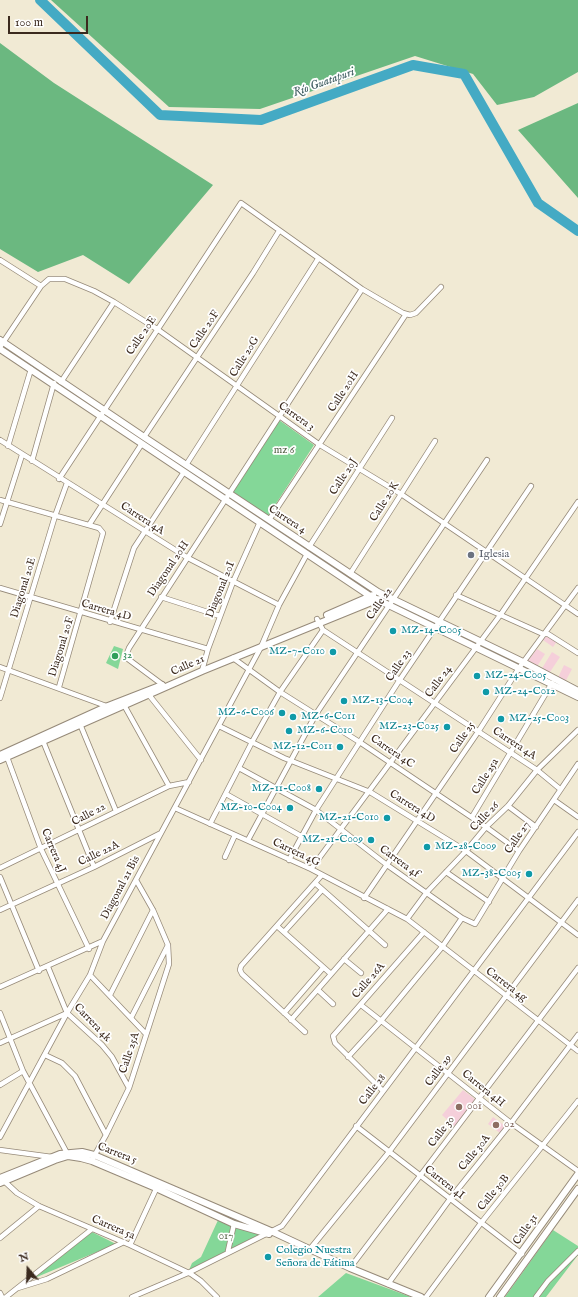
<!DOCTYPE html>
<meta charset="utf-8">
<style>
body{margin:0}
#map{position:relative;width:578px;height:1297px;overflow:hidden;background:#f1ead4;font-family:"IM FELL English",serif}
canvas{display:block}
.north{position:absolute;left:8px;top:1249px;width:40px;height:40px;-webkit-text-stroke:3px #fff;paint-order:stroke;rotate:341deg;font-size:11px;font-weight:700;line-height:16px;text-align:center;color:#3b2a1e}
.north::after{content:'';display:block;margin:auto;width:14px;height:18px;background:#3b2a1e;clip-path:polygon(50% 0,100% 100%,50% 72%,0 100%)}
.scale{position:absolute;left:8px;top:16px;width:80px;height:18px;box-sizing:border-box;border:2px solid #3b2a1e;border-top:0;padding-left:5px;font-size:12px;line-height:14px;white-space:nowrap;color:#3b2a1e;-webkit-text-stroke:3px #fff;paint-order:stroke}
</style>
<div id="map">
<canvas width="578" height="1297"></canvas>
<div class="north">N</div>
<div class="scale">100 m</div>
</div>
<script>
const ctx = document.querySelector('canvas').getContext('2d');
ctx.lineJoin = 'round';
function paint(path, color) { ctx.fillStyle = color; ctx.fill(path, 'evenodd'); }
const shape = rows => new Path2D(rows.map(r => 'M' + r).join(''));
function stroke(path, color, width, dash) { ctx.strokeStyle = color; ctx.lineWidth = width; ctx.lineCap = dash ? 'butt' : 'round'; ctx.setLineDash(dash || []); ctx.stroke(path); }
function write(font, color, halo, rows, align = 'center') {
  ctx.font = font + ' "IM FELL English",serif'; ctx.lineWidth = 3.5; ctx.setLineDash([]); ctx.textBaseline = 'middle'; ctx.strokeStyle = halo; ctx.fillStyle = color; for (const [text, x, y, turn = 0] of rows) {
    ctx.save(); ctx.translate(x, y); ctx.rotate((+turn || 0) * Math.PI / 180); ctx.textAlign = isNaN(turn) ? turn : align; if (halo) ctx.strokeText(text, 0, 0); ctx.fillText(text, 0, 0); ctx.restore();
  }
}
paint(shape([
 [547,635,557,641,553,647,543,640],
 [537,649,545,654,536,668,526,663],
 [552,652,560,657,548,675,541,670],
 [564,665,572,669,564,684,557,680],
 [463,1090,476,1100,455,1127,442,1115],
 [493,1117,505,1126,500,1133,488,1124]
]), '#f5cfda');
paint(shape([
 [279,420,314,445,268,516,233,492],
 [114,646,123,649,118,669,106,663],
 [219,1218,264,1236,189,1270,192,1263,201,1257],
 [553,1230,578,1246,578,1255,546,1297,505,1297],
 [92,1232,116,1244,32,1279],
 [346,1273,411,1297,318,1297]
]), '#84d798');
paint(shape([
 [51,0,578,0,578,72,534,97,497,105,473,74,415,56,260,109,169,107],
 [0,43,54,83,213,185,129,284,83,255,38,272,0,249],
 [578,103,578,198,518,130]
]), '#6bb880');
stroke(shape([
 [40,0,160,115,261,120,413,65,464,74,538,203,578,231]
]), '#44aac4', 10);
const street = shape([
 [0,260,41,286,49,279,65,279,94,291,114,302,157,329,320,445,401,494,578,614],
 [0,347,41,286],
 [61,382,114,302],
 [144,437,253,273,279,231],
 [0,440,188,558,279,605],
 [8,446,31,369],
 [32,461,54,383],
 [186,465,318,259],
 [59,479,241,203,362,289,403,313,410,315,416,313,441,287],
 [0,500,99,528,103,533,59,687],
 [269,520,406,314],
 [0,524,22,455],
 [89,525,141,445],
 [309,547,392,418],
 [350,574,435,441],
 [0,588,208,649],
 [456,595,543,634,548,634,578,653],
 [161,597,220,616],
 [317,619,323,630,537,770,560,789],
 [110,622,134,548,184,472],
 [233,658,280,692,361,743,486,827,519,851],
 [0,667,109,707],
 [202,671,208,649,233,582,260,522],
 [163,685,128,659,127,653,129,648,362,289],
 [149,695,201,760],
 [0,698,55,516,67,483],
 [124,705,169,786],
 [80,724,116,811],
 [219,726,284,758,370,792,466,851,578,935],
 [43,741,94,867],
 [7,757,41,849,89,949],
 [239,768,316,810,387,865,462,918,475,924,519,851,578,764],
 [226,794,301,836],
 [554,800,578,817],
 [508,806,536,827],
 [175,808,311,869,407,919,578,1051],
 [472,817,552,683],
 [210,824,252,742,280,692,323,630],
 [248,840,316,714,487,460],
 [225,857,235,835],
 [289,860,316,810,399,681,531,486],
 [0,868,169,786,189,782],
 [311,869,501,614,578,502],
 [446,872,489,902],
 [0,877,39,971],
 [315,883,385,945],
 [364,898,478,732,519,668,578,588],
 [0,910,94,867,161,833],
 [407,919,427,892,466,851,486,827,508,806,537,770,578,730],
 [277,926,331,974],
 [284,932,322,890],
 [344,959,361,973],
 [48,967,67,1013,102,1045,112,1057,129,1088],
 [90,975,146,1034],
 [0,987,103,941],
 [318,990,333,1004],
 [110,995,153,910],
 [361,1005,511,1123,578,1171],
 [0,1013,23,1071,68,1155],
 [284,1013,323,968],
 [131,1018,168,945],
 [291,1020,388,909],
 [305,1032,242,974,240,970,241,966,321,876],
 [0,1043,67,1013],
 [45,1055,62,1063,75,1076,106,1135],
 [348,1057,380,1022,442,947,462,918],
 [0,1085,23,1071],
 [383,1091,335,1043,333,1036,424,932],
 [356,1126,522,1254],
 [0,1137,67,1013,90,975,103,941,261,647,279,605,307,554],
 [0,1150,52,1157],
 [93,1158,106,1135,129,1088,169,964,168,945,153,910,136,880],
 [3,1180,17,1193,39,1206,130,1245,191,1274,201,1281,217,1297],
 [0,1238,39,1206],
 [130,1245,157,1187],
 [310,1249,389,1152,578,900],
 [228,1251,234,1224],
 [350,1268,578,968],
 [388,1284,450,1199,511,1123,578,1035],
 [18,1288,47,1279,124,1242],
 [0,1293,2,1297],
 [6,1297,92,1229],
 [132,1297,188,1273,282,1226,578,832],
 [426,1297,481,1223,578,1101],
 [536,1297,548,1281,578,1251]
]);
const secondary = shape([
 [0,340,144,437,378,592,523,662,578,691],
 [0,349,370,596,578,697],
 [327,615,373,595],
 [0,755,108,706,162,685],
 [0,760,202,671,379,599],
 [0,1178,60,1154,82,1152,94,1155,273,1232,350,1268,421,1297],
 [0,1183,55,1160,68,1156,81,1158,92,1161,156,1188,234,1224,269,1234],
 [489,1297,578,1174],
 [500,1297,578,1189]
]);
stroke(street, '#968a79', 6);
stroke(secondary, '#968a79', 8);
stroke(street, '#fff', 4.5);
stroke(secondary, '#fff', 6);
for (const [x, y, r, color] of [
 [471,555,4,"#6b7280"],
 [393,631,4,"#0f9aa8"],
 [333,652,4,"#0f9aa8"],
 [115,656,4,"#2e9e5b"],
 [477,676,4,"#0f9aa8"],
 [486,692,4,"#0f9aa8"],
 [344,701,4,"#0f9aa8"],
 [282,713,4,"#0f9aa8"],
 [293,717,4,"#0f9aa8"],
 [501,719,4,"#0f9aa8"],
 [447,727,4,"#0f9aa8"],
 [289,731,4,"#0f9aa8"],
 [340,747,4,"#0f9aa8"],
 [319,789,4,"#0f9aa8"],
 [290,808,4,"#0f9aa8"],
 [387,818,4,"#0f9aa8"],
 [371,840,4,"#0f9aa8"],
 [427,847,4,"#0f9aa8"],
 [529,874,4,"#0f9aa8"],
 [459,1107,4,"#8d6e63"],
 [496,1125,4,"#8d6e63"],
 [268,1257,4,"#0f9aa8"]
]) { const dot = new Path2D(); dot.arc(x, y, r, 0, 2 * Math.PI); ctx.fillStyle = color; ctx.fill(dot); stroke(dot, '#fff', 1.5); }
write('11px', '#3b2a1e', '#fff', [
 ["Calle 20F",205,330,-56],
 ["Calle 20E",142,336,-56],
 ["Calle 20G",245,357,-58],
 ["Calle 20H",344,392,-57],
 ["Carrera 3",296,417,35],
 ["Calle 20J",344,477,-57],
 ["Calle 20K",385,502,-58],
 ["Carrera 4A",142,519,33],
 ["Carrera 4",287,520,33],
 ["Diagonal 20H",169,569,-56],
 ["Diagonal 20E",24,588,-73],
 ["Diagonal 20I",221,590,-68],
 ["Calle 22",380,604,-55],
 ["Carrera 4D",106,611,16],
 ["Diagonal 20F",62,647,-73],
 ["Calle 21",188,666,-24],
 ["Calle 23",399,666,-56],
 ["Calle 24",439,682,-54],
 ["Calle 25",463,738,-56],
 ["Carrera 4A",514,744,33],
 ["Carrera 4C",392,752,34],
 ["Calle 25a",486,777,-58],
 ["Carrera 4D",412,807,32],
 ["Calle 22",89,815,-28],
 ["Calle 26",485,817,-46],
 ["Calle 27",518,838,-56],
 ["Carrera 4J",53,851,67],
 ["Carrera 4G",296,853,25],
 ["Calle 22A",99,854,-26],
 ["Carrera 4f",399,862,36],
 ["Diagonal 21 Bis",121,888,-62],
 ["Calle 26A",369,981,-49],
 ["Carrera 4g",506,985,37],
 ["Carrera 4k",92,1023,46],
 ["Calle 25A",130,1053,-72],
 ["Calle 29",439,1071,-53],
 ["Carrera 4H",483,1089,39],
 ["Calle 28",373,1090,-52],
 ["Calle 30",442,1132,-53],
 ["Calle 30A",475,1153,-51],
 ["Carrera 5",117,1154,21],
 ["Carrera 4I",444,1183,38],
 ["Calle 30B",494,1193,-51],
 ["Carrera 5a",113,1228,23],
 ["Calle 31",526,1230,-55]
]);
write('11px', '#515e43', '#fff', [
 ["mz 6",284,451],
 ["017",226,1237]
]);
write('11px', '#5b616d', '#fff', [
 ["Iglesia",479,555]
], 'left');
write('11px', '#0d838f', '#fff', [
 ["MZ-14-C005",401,631],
 ["MZ-7-C010",325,652,"right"],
 ["MZ-24-C005",485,676],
 ["MZ-24-C012",494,692],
 ["MZ-13-C004",352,701],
 ["MZ-6-C006",274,713,"right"],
 ["MZ-6-C011",301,717],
 ["MZ-25-C003",509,719],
 ["MZ-23-C025",439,727,"right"],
 ["MZ-6-C010",297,731],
 ["MZ-12-C011",332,747,"right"],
 ["MZ-11-C008",311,789,"right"],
 ["MZ-10-C004",282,808,"right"],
 ["MZ-21-C010",379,818,"right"],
 ["MZ-21-C009",363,840,"right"],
 ["MZ-28-C009",435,847],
 ["MZ-38-C005",521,874,"right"],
 ["Colegio Nuestra",276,1251],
 ["Señora de Fátima",276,1264]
], 'left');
write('11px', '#27864d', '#fff', [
 ["32",123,656]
], 'left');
write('11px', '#785e54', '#fff', [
 ["001",467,1107],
 ["02",504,1125]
], 'left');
write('italic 12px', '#3f5d60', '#fff', [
 ["Río Guatapuri",324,83,-20]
]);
</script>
